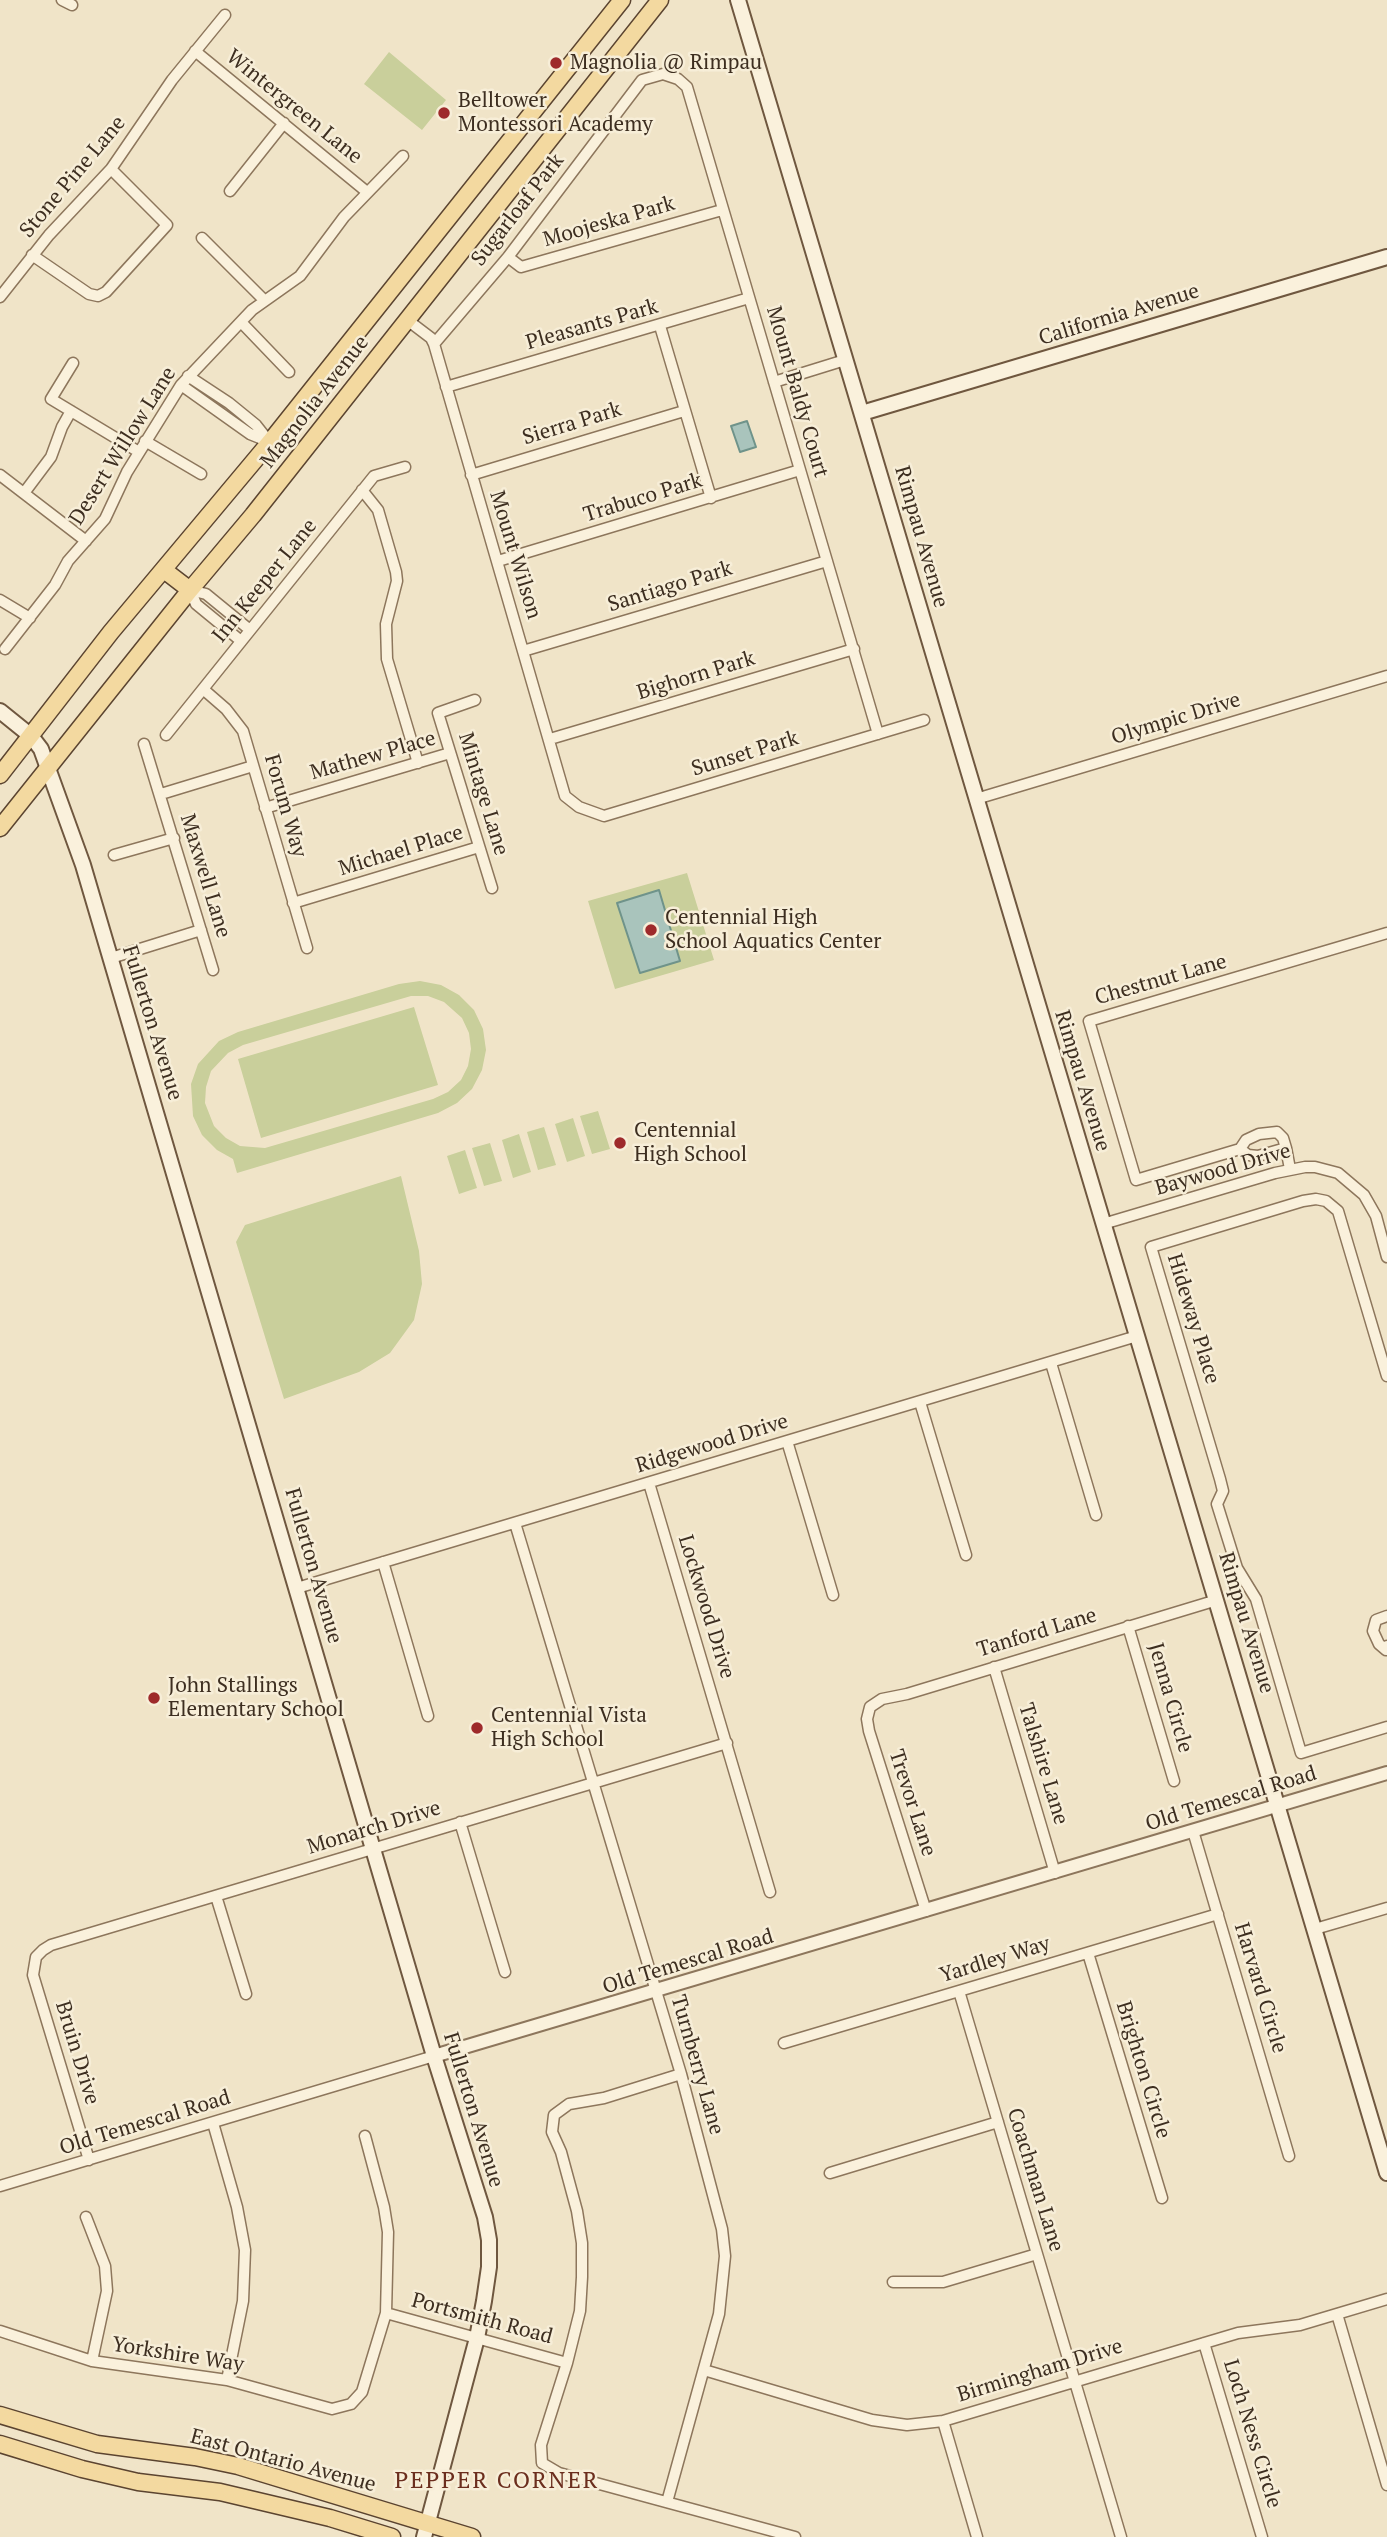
<!DOCTYPE html>
<style>
body{margin:0}
canvas{display:block;background:#f0e4c8}
</style>
<canvas width="1387" height="2537"></canvas>
<script>
const ctx = document.querySelector('canvas').getContext('2d');
ctx.lineJoin = 'round';
function paint(path, color) { ctx.fillStyle = color; ctx.fill(path, 'evenodd'); }
const shape = rows => new Path2D(rows.map(r => 'M' + r).join(''));
function stroke(path, color, width, dash) { ctx.strokeStyle = color; ctx.lineWidth = width; ctx.lineCap = dash ? 'butt' : 'round'; ctx.setLineDash(dash || []); ctx.stroke(path); }
function write(font, color, halo, rows, align = 'center') {
  ctx.font = font + ' "PT Serif",serif'; ctx.lineWidth = 5; ctx.setLineDash([]); ctx.textBaseline = 'middle'; ctx.strokeStyle = halo; ctx.fillStyle = color; for (const [text, x, y, turn = 0] of rows) {
    ctx.save(); ctx.translate(x, y); ctx.rotate((+turn || 0) * Math.PI / 180); ctx.textAlign = isNaN(turn) ? turn : align; if (halo) ctx.strokeText(text, 0, 0); ctx.fillText(text, 0, 0); ctx.restore();
  }
}
paint(shape([
 [389,52,446,100,422,130,364,84],
 [687,873,714,960,615,989,588,901],
 [420,981,441,985,459,995,474,1010,483,1029,486,1050,482,1070,472,1089,457,1103,438,1113,237,1173,233,1159,217,1150,202,1135,193,1116,191,1084,198,1064,219,1041,238,1032,399,984],
 [411,996,428,996,444,1002,462,1018,469,1033,471,1049,468,1066,461,1080,448,1092,433,1099,265,1148,240,1146,226,1138,214,1126,205,1103,206,1087,211,1071,228,1053,243,1045],
 [414,1007,438,1085,261,1138,238,1059],
 [598,1111,610,1149,592,1154,580,1116],
 [573,1118,585,1156,567,1162,555,1124],
 [544,1127,556,1165,538,1170,527,1132],
 [519,1134,531,1172,513,1178,502,1140],
 [490,1143,502,1181,484,1186,472,1148],
 [465,1150,477,1188,459,1194,447,1156],
 [401,1176,419,1251,422,1284,414,1320,390,1353,359,1372,284,1399,236,1242,245,1225]
]), '#c9cf9b');
const water = shape([
 [747,421,756,447,740,452,731,426,747,421],
 [659,890,680,961,640,973,617,903,659,890]
]);
paint(water, '#a9c4bc');
stroke(water, '#6f938a', 2);
const minor = shape([
 [62,0,72,5],
 [195,51,367,192],
 [230,191,284,123],
 [202,238,264,300],
 [32,255,89,294,98,296,106,292,167,225,111,169],
 [508,257,521,267,722,210],
 [0,297,49,235,111,169,172,80,225,15],
 [406,319,431,338,434,344,565,796,579,807,604,816,924,720],
 [241,322,289,372],
 [660,326,711,498],
 [434,344,508,257,642,80,663,74,678,79,687,87,878,734],
 [73,363,51,399,139,452],
 [188,376,229,403,256,425,267,439],
 [774,382,845,360],
 [181,385,250,434,270,442],
 [446,387,749,298],
 [145,441,201,474],
 [0,475,86,541],
 [471,475,684,411],
 [362,490,378,510,396,572,397,581,386,624,387,659,418,763],
 [24,493,51,457,62,427,71,411],
 [498,561,800,470],
 [190,590,196,604,241,641],
 [190,590,206,594,250,630],
 [0,600,30,618],
 [5,649,55,585,68,561,105,519,127,472,181,385,252,310,300,276,344,217,403,156],
 [523,651,827,561],
 [203,689,226,709,243,731,307,948],
 [475,700,438,713,492,888],
 [166,735,374,476,405,467],
 [550,739,854,649],
 [144,744,213,970],
 [161,794,253,766],
 [976,799,1387,676],
 [265,808,450,753],
 [114,855,174,838],
 [293,903,479,847],
 [111,958,201,930],
 [1286,1148,1290,1169],
 [1240,1149,1248,1155,1258,1156,1286,1148,1283,1138,1277,1132,1259,1134,1246,1140,1240,1149,1136,1180,1089,1021,1387,933],
 [1103,1224,1275,1173,1305,1167,1315,1167,1338,1173,1364,1195,1376,1216,1387,1257],
 [1051,1363,1096,1515],
 [1387,1376,1338,1211,1326,1201,1316,1199,1303,1201,1151,1247,1220,1479,1223,1491,1217,1504,1237,1568,1256,1599,1301,1753,1387,1727],
 [920,1402,966,1555],
 [787,1441,833,1595],
 [649,1483,770,1892],
 [515,1523,681,2074,722,2229,725,2256,719,2314,667,2502],
 [383,1562,428,1716],
 [297,1588,1137,1336],
 [1387,1616,1376,1620,1373,1631,1379,1644,1386,1650,1387,1646],
 [1128,1626,1174,1781],
 [994,1667,1055,1873],
 [460,1822,505,1972],
 [1193,1831,1289,2156],
 [216,1896,246,1994],
 [926,1911,869,1731,867,1719,870,1707,882,1699,907,1694,1217,1600],
 [1315,1929,1387,1908],
 [1088,1953,1162,2198],
 [959,1991,1121,2537],
 [784,2043,1218,1914],
 [681,2074,604,2098,569,2104,554,2115,552,2132,561,2152,577,2211,582,2243,582,2277,580,2311,567,2363,541,2445,542,2463,559,2473,795,2537],
 [213,2123,237,2207,245,2250,243,2301,227,2380],
 [89,2160,33,1975,36,1957,43,1950,51,1945,727,1743],
 [830,2173,998,2122],
 [0,2186,434,2056],
 [86,2217,105,2266,107,2291,92,2361],
 [893,2282,943,2282,1037,2254],
 [386,2313,567,2363],
 [1337,2314,1387,2485],
 [0,2331,92,2361,227,2380,332,2409,351,2404,362,2392,386,2313,388,2232,384,2207,365,2136],
 [1204,2343,1262,2537],
 [704,2370,872,2420,907,2425,943,2421,1238,2333,1300,2325,1387,2299],
 [943,2421,977,2537]
]);
const tertiary = shape([
 [434,2056,1387,1773]
]);
const secondary = shape([
 [738,0,1387,2173],
 [862,413,1387,257],
 [0,711,31,736,41,749,83,865,434,2056,485,2217,489,2240,489,2267,484,2301,477,2338,424,2537]
]);
const primary = shape([
 [164,570,190,590],
 [0,775,111,632,270,442,622,0],
 [0,828,190,590,253,515,660,0],
 [0,2415,97,2444,195,2457,238,2466,472,2537],
 [0,2444,82,2469,138,2482,220,2492,330,2518,392,2537]
]);
stroke(minor, '#8d765c', 13);
stroke(tertiary, '#8d765c', 16);
stroke(secondary, '#6f573f', 18);
stroke(primary, '#5b4430', 19);
stroke(minor, '#faf1dc', 10);
stroke(tertiary, '#faf1dc', 12);
stroke(secondary, '#faf1dc', 14);
stroke(primary, '#f3d9a0', 16);
for (const [x, y, r, color] of [
 [556,63,7,"#9e2a2b"],
 [444,113,7,"#9e2a2b"],
 [651,930,7,"#9e2a2b"],
 [620,1143,7,"#9e2a2b"],
 [154,1698,7,"#9e2a2b"],
 [477,1728,7,"#9e2a2b"]
]) { const dot = new Path2D(); dot.arc(x, y, r, 0, 2 * Math.PI); ctx.fillStyle = color; ctx.fill(dot); stroke(dot, '#f7eed8', 2.5); }
write('21px', '#3d2e20', '#f7eed8', [
 ["Magnolia @ Rimpau",570,63],
 ["Belltower",458,101],
 ["Montessori Academy",458,125],
 ["Centennial High",665,918],
 ["School Aquatics Center",665,942],
 ["Centennial",634,1131],
 ["High School",634,1155],
 ["John Stallings",168,1686],
 ["Elementary School",168,1710],
 ["Centennial Vista",491,1716],
 ["High School",491,1740]
], 'left');
write('21px', '#3d2e20', '#f7eed8', [
 ["Wintergreen Lane",294,107,39],
 ["Stone Pine Lane",73,177,-50],
 ["Sugarloaf Park",518,210,-52],
 ["Moojeska Park",609,222,-16],
 ["California Avenue",1119,315,-17],
 ["Pleasants Park",592,325,-16],
 ["Mount Baldy Court",797,392,74],
 ["Magnolia Avenue",315,402,-52],
 ["Sierra Park",572,424,-17],
 ["Desert Willow Lane",123,446,-58],
 ["Trabuco Park",643,498,-17],
 ["Rimpau Avenue",921,537,74],
 ["Mount Wilson",515,555,73],
 ["Inn Keeper Lane",265,581,-51],
 ["Santiago Park",670,587,-17],
 ["Bighorn Park",696,676,-17],
 ["Olympic Drive",1176,719,-17],
 ["Sunset Park",745,754,-17],
 ["Mathew Place",373,756,-16],
 ["Mintage Lane",483,794,73],
 ["Forum Way",285,806,74],
 ["Michael Place",401,851,-17],
 ["Maxwell Lane",205,876,73],
 ["Chestnut Lane",1161,980,-16],
 ["Fullerton Avenue",152,1023,73],
 ["Rimpau Avenue",1082,1081,73],
 ["Baywood Drive",1223,1170,-16],
 ["Hideway Place",1193,1319,73],
 ["Ridgewood Drive",712,1444,-17],
 ["Fullerton Avenue",313,1566,74],
 ["Lockwood Drive",706,1607,73],
 ["Rimpau Avenue",1246,1623,73],
 ["Tanford Lane",1037,1633,-17],
 ["Jenna Circle",1170,1698,74],
 ["Talshire Lane",1043,1764,73],
 ["Old Temescal Road",1231,1799,-17],
 ["Trevor Lane",912,1803,72],
 ["Monarch Drive",374,1828,-17],
 ["Yardley Way",995,1960,-17],
 ["Old Temescal Road",688,1962,-17],
 ["Harvard Circle",1260,1988,73],
 ["Bruin Drive",77,2053,73],
 ["Turnberry Lane",697,2065,74],
 ["Brighton Circle",1143,2070,73],
 ["Fullerton Avenue",473,2110,73],
 ["Old Temescal Road",145,2123,-17],
 ["Coachman Lane",1035,2180,73],
 ["Portsmith Road",482,2319,15],
 ["Yorkshire Way",178,2355,9],
 ["Birmingham Drive",1040,2371,-17],
 ["Loch Ness Circle",1252,2434,73],
 ["East Ontario Avenue",283,2461,15]
]);
ctx.letterSpacing = '2px';
write('23px', '#6b2e1e', '#f7eed8', [
 ["PEPPER CORNER",497,2481]
]);
ctx.letterSpacing = '0px';
</script>
